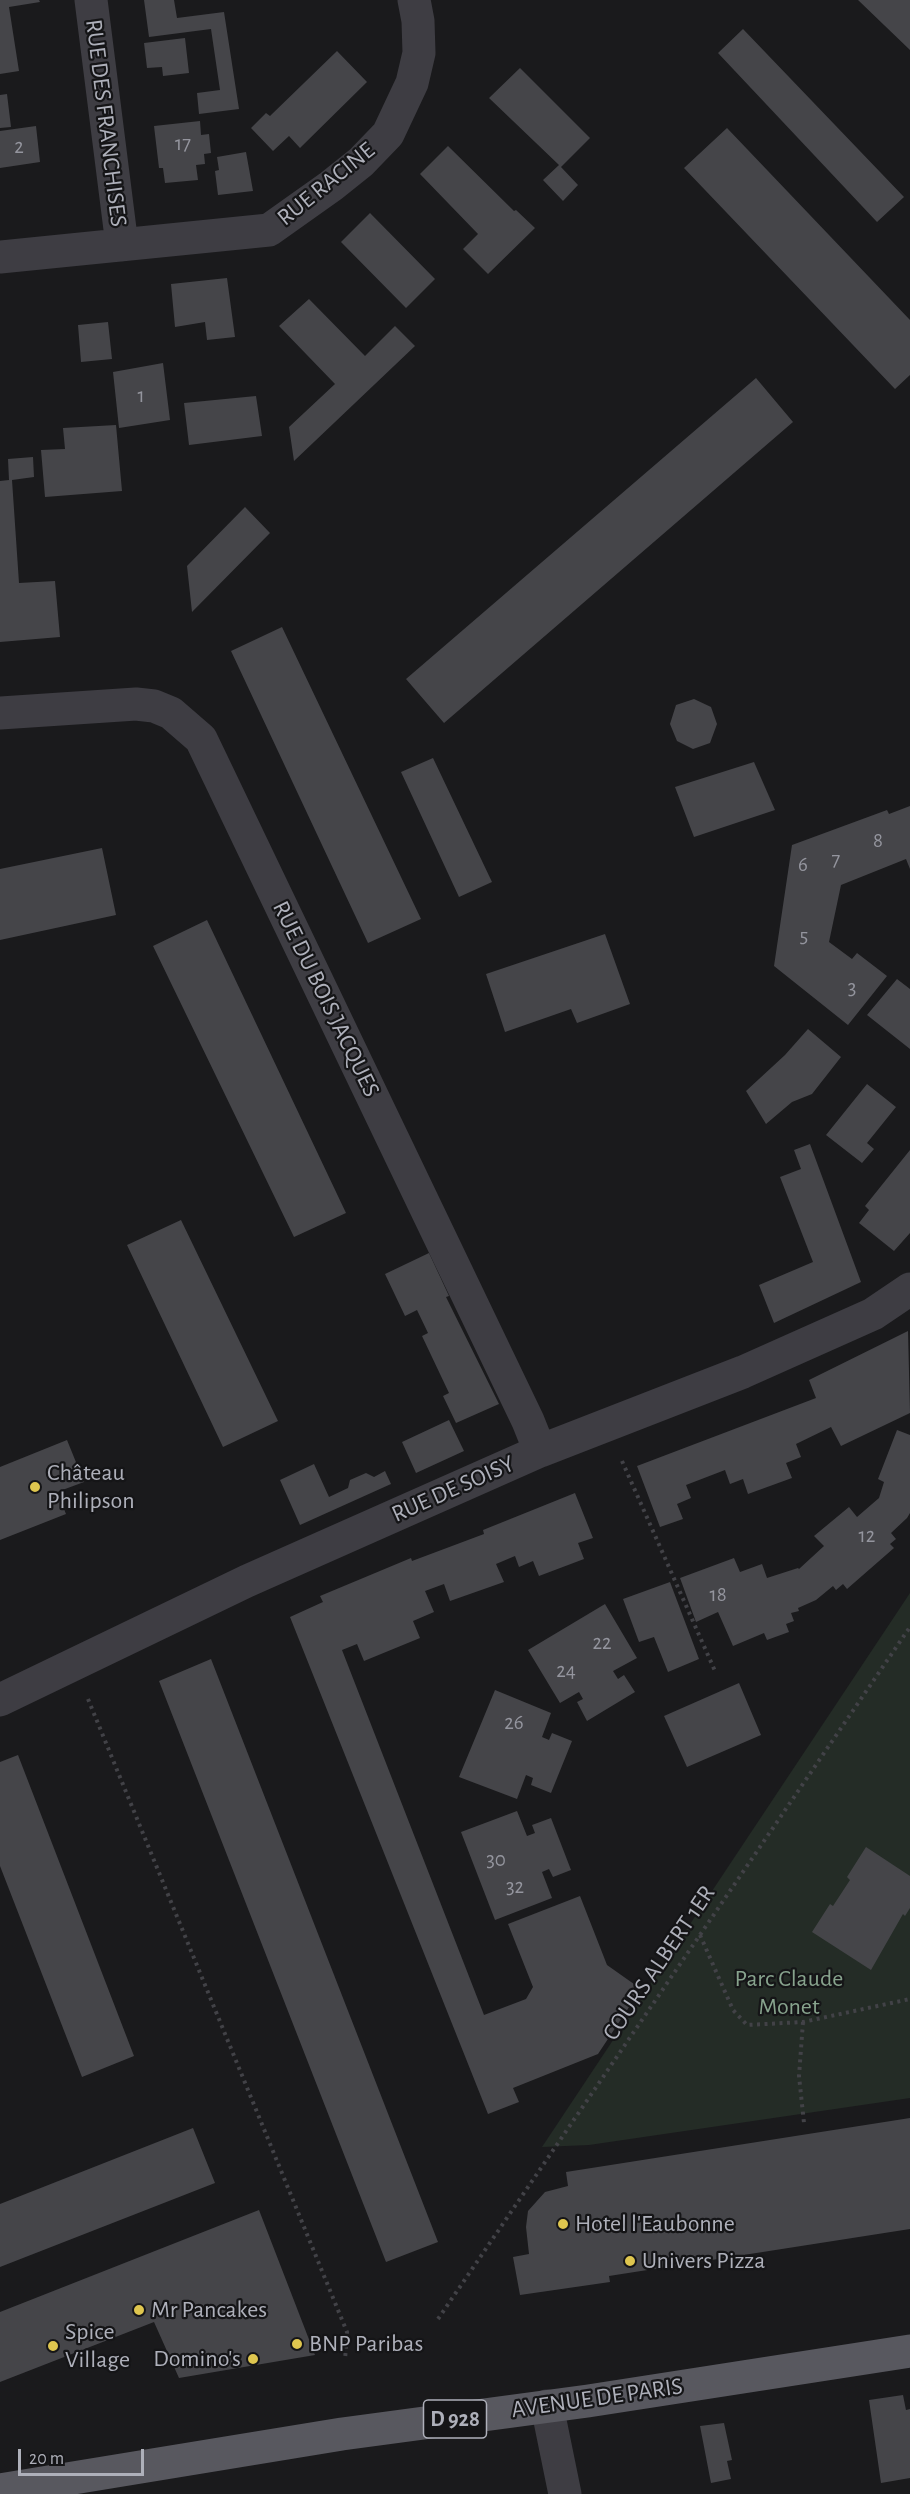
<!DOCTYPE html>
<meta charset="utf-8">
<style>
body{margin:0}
#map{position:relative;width:910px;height:2494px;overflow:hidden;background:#1a1a1c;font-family:"Alegreya Sans",sans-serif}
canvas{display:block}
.scale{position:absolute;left:18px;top:2449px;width:126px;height:27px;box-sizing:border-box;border:3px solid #aeb0ba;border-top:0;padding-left:8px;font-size:18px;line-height:21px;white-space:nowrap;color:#aeb0ba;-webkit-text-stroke:4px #151517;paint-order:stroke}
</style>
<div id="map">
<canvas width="910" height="2494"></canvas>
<div class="scale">20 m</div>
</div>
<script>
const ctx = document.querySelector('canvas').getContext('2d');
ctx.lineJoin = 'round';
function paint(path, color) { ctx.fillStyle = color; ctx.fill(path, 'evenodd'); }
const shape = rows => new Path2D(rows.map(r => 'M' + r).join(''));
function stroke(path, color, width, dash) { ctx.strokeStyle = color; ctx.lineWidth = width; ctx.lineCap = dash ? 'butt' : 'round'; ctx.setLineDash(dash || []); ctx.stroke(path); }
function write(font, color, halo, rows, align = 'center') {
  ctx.font = font + ' "Alegreya Sans",sans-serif'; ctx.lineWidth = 4.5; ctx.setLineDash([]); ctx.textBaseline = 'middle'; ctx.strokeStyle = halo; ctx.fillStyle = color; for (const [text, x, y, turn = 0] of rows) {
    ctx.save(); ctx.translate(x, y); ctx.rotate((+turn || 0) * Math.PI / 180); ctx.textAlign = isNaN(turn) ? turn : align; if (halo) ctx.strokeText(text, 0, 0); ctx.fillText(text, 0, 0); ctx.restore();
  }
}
paint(shape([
 [910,1593,910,2098,589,2145,542,2147]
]), '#242c26');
paint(shape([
 [0,0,39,0,40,2,9,7,19,71,0,74],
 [144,0,174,0,177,18,224,12,239,109,199,114,197,93,220,90,211,29,149,37],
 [858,0,910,0,910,50],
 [743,29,904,197,877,222,718,53],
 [185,38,189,73,163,76,162,67,147,68,144,43],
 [337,51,367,82,300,148,289,136,273,151,251,128,266,113,270,116],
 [520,68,590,138,561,167,578,185,563,201,543,180,559,165,489,98],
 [7,94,11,127,0,128,0,95],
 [200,121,201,135,209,134,211,153,204,154,205,164,196,165,198,180,165,183,163,168,159,168,154,126],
 [36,126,40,162,0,168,0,131],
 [727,128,910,320,910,375,895,389,684,168],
 [448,146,514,211,516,210,535,228,488,274,463,249,478,234,420,174],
 [246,152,253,191,218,195,215,171,219,170,217,157],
 [370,213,435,279,406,308,341,242],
 [227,278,235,337,207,340,205,322,175,327,171,284],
 [309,299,365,356,395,326,415,346,294,461,289,427,335,384,279,326],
 [108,322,112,359,81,362,78,325],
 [163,363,170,420,119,428,113,372],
 [756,378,793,422,444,723,406,679],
 [256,396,262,436,189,445,184,403],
 [116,425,122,491,45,497,41,450,65,449,63,428],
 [33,457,34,477,12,480,19,583,55,581,60,637,0,642,0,481,9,480,8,459],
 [245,507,270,533,192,612,187,566],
 [282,627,421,919,368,943,231,651],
 [694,699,711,707,717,724,710,743,693,749,677,741,670,724,676,705],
 [433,758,492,882,459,897,401,772],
 [754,762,775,810,694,837,675,787],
 [910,806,910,869,906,859,841,885,829,942,852,959,857,953,887,976,848,1025,774,966,792,845,887,810,889,814],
 [102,848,116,915,0,940,0,869],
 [207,920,346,1213,294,1237,153,946],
 [605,934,630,1004,577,1023,571,1009,505,1032,486,974],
 [897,979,910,989,910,1049,867,1015],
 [808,1029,841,1057,812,1094,792,1102,766,1124,746,1091,785,1055],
 [867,1084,896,1107,867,1143,874,1149,862,1163,826,1135],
 [810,1144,861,1282,774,1323,759,1285,813,1262,780,1177,801,1169,794,1150],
 [910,1150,910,1233,894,1251,859,1223,869,1210,865,1206],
 [181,1220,278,1421,223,1447,127,1245],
 [429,1253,449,1296,446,1297,499,1404,456,1423,443,1396,449,1393,422,1336,428,1333,417,1310,405,1316,385,1274],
 [908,1331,910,1413,841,1446,831,1427,796,1444,801,1457,786,1463,792,1478,748,1494,743,1479,730,1484,725,1470,686,1485,691,1498,677,1504,683,1519,660,1527,637,1466,816,1398,809,1380],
 [449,1420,464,1451,416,1473,402,1442],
 [897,1430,910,1435,910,1513,907,1518,891,1533,896,1539,890,1544,894,1548,847,1589,843,1584,836,1590,833,1586,816,1600,798,1608,799,1611,791,1613,794,1621,786,1624,789,1632,767,1640,764,1633,733,1646,718,1612,696,1622,680,1578,734,1558,740,1572,762,1564,767,1578,798,1568,799,1569,824,1546,814,1536,849,1507,857,1517,879,1498,884,1482,878,1479],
 [67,1440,84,1482,57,1492,66,1514,0,1540,0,1467],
 [314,1464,329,1497,348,1488,350,1480,366,1473,374,1477,385,1471,391,1484,300,1525,280,1480],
 [575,1493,593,1538,578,1543,584,1559,539,1576,533,1561,519,1567,515,1556,496,1564,504,1582,450,1601,444,1584,425,1591,434,1612,413,1621,420,1638,364,1661,357,1644,342,1650,484,2015,526,1999,533,1987,508,1924,580,1896,607,1965,641,1989,598,2054,513,2088,519,2102,488,2114,290,1617,323,1602,320,1596,411,1558,412,1561,484,1534,483,1530],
 [670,1582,699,1659,668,1672,654,1637,639,1642,623,1599],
 [605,1604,637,1658,613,1671,618,1679,624,1675,635,1692,587,1721,577,1702,583,1699,579,1692,560,1703,528,1650],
 [211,1659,438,2242,386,2262,159,1681],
 [739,1683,761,1735,687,1767,664,1716],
 [495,1690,551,1713,542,1737,549,1740,552,1733,572,1741,551,1793,531,1785,533,1778,526,1775,517,1799,459,1777],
 [18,1755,134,2056,82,2077,0,1866,0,1762],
 [517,1811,527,1836,535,1833,532,1825,551,1818,571,1870,553,1877,549,1869,542,1872,552,1898,495,1920,461,1832],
 [866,1847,910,1876,910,1908,905,1916,903,1914,871,1970,812,1932,830,1904,833,1906,850,1880,847,1877],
 [910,2118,910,2229,609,2276,610,2282,520,2295,513,2257,529,2254,526,2227,528,2211,545,2192,568,2186,566,2172],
 [193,2128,215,2183,0,2267,0,2204],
 [259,2210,315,2355,179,2378,154,2322,0,2382,0,2312],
 [903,2395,906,2410,910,2409,910,2478,881,2483,869,2400],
 [724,2423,732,2460,727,2461,731,2479,711,2483,700,2426]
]), '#454549');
stroke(shape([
 [622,1461,715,1671],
 [88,1699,347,2332,345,2360],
 [700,1935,733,2010,747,2025,803,2022,910,1999],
 [803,2022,799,2076,804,2123],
 [438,2319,910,1627]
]), '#424247', 4, [3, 4.5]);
stroke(shape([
 [91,0,122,245],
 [0,257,269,230,331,186,361,162,388,134,412,83,419,53,418,21,414,0],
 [0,713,136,704,154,706,171,713,201,739,528,1421,540,1451],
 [0,1700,247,1581,540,1451,743,1372,873,1314,910,1289],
 [547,2406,565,2494]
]), '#3e3d43', 33);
stroke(shape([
 [0,2490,342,2434,588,2401,910,2351]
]), '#58585f', 33);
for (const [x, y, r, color] of [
 [35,1487,6,"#dfc64f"],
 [563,2224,6,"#dfc64f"],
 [630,2261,6,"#dfc64f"],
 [139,2310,6,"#dfc64f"],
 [297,2344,6,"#dfc64f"],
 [53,2346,6,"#dfc64f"],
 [253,2359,6,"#dfc64f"]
]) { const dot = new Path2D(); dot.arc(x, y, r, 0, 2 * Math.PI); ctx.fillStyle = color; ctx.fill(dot); stroke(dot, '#151517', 2); }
write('21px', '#94959e', null, [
 ["17",183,144],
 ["2",19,147],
 ["1",141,396],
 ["8",878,841],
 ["7",836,860],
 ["6",803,865],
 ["5",804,936],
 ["3",852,988],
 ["12",867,1536],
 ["18",718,1595],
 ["22",602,1643],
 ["24",566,1671],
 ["26",514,1723],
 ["30",496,1860],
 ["32",515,1887]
]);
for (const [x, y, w] of [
 [455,2419,63]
]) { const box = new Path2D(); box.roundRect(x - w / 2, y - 19, w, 38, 4.5); ctx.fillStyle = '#151517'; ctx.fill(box); stroke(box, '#aeb0ba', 1.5); }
write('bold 22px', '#aeb0ba', null, [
 ["D 928",455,2419]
]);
write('24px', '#aeb0ba', '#151517', [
 ["RUE DES FRANCHISES",106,123,83],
 ["RUE RACINE",326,184,-39],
 ["RUE DU BOIS JACQUES",326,999,64],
 ["RUE DE SOISY",453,1489,-24],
 ["COURS ALBERT 1ER",659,1963,-56],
 ["AVENUE DE PARIS",597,2398,-8]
]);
write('24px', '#aeb0ba', '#151517', [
 ["Château",47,1473],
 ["Philipson",47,1501],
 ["Hotel l'Eaubonne",575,2224],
 ["Univers Pizza",642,2261],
 ["Mr Pancakes",151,2310],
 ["Spice",65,2332],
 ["Village",65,2360],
 ["BNP Paribas",309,2344],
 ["Domino's",241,2359,"right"]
], 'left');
write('24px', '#87a38d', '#151517', [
 ["Parc Claude",789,1979],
 ["Monet",789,2007]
]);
</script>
